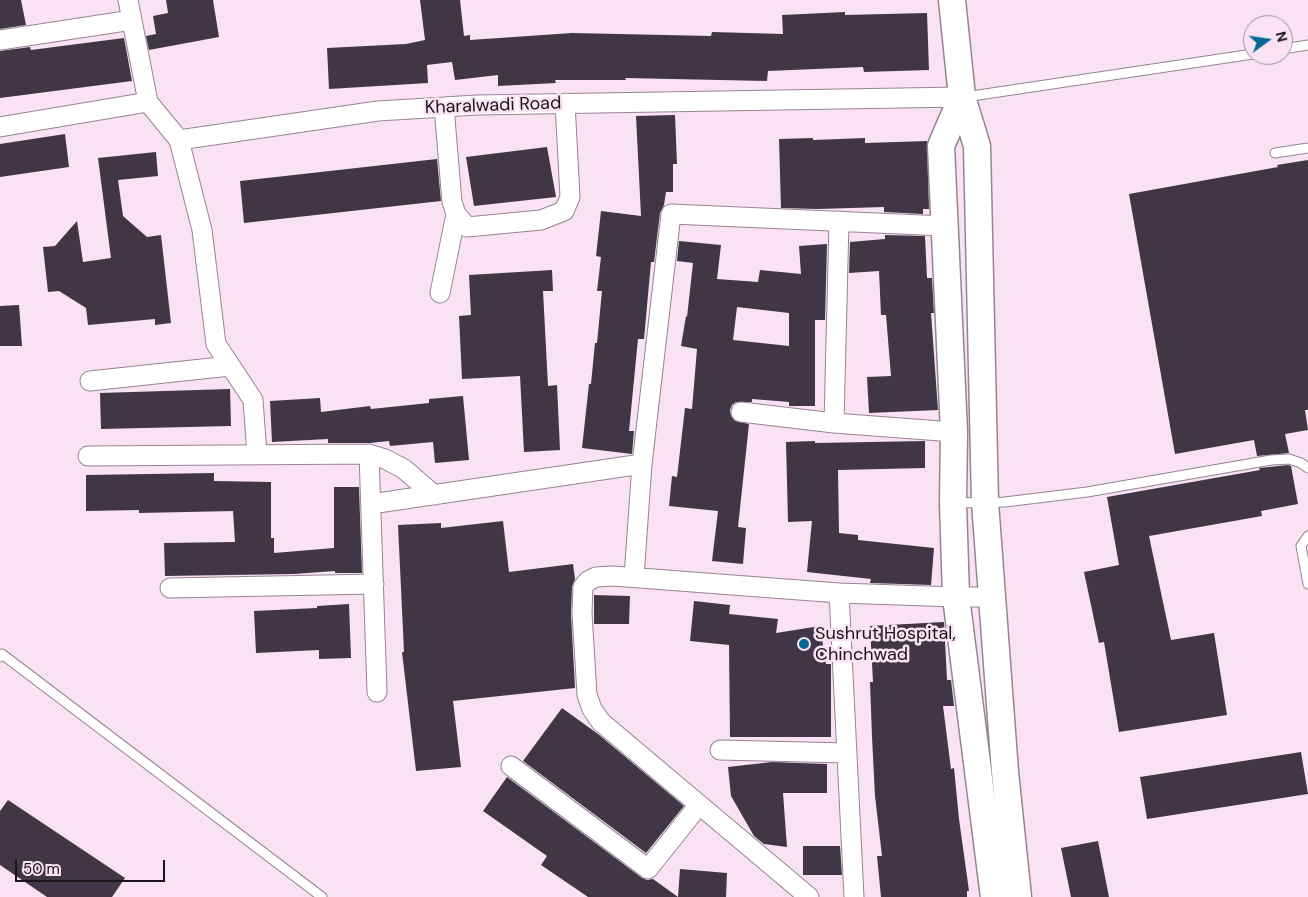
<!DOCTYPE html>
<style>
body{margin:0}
#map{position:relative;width:1308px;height:897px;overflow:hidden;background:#f8e2f3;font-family:"DM Sans",sans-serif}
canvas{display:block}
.north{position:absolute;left:1243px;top:15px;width:50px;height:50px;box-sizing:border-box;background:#f8e2f3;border:1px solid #a0909c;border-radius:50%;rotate:76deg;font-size:14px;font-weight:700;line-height:20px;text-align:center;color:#1b1419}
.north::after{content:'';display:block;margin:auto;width:18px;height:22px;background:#056997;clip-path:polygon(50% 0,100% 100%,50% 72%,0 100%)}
.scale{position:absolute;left:15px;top:860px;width:150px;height:22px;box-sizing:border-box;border:2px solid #1b1419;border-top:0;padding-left:6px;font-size:15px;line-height:18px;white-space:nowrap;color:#1b1419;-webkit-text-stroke:4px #f8e2f3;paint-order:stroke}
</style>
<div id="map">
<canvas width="1308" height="897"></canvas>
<div class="north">N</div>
<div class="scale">50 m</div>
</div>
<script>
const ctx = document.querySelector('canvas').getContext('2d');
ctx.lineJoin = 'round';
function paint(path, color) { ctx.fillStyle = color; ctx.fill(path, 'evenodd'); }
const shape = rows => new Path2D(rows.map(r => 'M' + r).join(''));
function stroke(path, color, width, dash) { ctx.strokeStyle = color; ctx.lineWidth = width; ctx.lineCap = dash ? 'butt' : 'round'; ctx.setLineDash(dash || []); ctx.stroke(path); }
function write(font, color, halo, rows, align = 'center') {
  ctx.font = font + ' "DM Sans",sans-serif'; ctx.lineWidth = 5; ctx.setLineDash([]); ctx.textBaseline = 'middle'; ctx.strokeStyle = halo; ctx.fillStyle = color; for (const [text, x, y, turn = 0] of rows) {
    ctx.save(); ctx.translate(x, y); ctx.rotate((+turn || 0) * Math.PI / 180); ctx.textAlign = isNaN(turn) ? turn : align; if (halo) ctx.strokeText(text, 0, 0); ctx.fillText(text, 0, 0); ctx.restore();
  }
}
paint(shape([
 [0,0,21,0,26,25,0,29],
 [166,0,213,0,219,37,149,50,146,36,156,34,153,16,168,13],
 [420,0,460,0,464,36,470,35,470,40,572,33,711,36,712,32,783,34,782,15,845,12,845,15,927,13,929,70,864,72,863,67,768,71,767,81,625,78,626,80,555,80,556,83,498,86,498,75,455,80,452,62,427,65,428,83,329,89,327,48,406,44,425,40],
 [124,38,132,81,0,98,0,51,30,47,31,50],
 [675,115,677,164,673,164,673,192,666,192,664,205,660,213,654,262,651,262,644,339,638,339,629,431,634,431,632,454,582,448,589,384,591,384,595,343,597,343,602,291,597,291,601,257,596,256,601,211,641,216,636,116],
 [65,134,69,167,0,177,0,144],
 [813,138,813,140,865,138,865,143,927,141,929,209,923,209,923,214,884,212,884,207,818,209,781,208,779,139],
 [547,147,556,197,474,206,466,157],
 [156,152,158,176,118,180,123,216,147,237,161,235,171,323,155,325,155,319,88,325,86,308,59,291,48,292,43,247,55,246,77,221,83,262,111,258,98,158],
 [437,159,441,201,244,223,240,181],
 [1308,160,1308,410,1305,410,1308,430,1285,434,1289,453,1257,456,1254,440,1175,454,1129,194,1278,167,1277,165],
 [885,235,925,236,927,278,932,278,934,313,931,313,938,410,869,413,867,377,891,376,886,315,881,315,879,271,849,273,850,242,885,239],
 [679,241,721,245,717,279,758,282,760,270,801,274,799,246,827,244,825,320,815,320,815,406,789,406,789,402,752,399,752,402,736,402,732,405,730,410,731,416,735,421,749,424,738,527,746,528,743,564,712,561,718,511,669,506,672,476,677,477,685,408,692,409,697,349,681,346,686,316,687,317,693,263,677,261],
 [737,307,789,313,789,346,733,340],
 [552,270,553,291,543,291,548,386,557,385,560,450,524,452,520,376,462,379,459,316,471,315,469,275],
 [19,305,22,346,0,346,0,306],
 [230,389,231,426,101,429,100,393],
 [463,396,469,460,435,463,433,442,390,446,389,441,370,443,328,443,328,439,272,442,270,401,320,398,321,412,370,406,371,409,429,403,429,399],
 [815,441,815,443,925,441,925,468,838,470,839,533,858,535,858,540,934,548,931,585,870,583,871,579,807,572,812,521,788,522,786,442],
 [1288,465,1291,466,1298,504,1261,511,1262,516,1149,536,1171,640,1214,633,1227,715,1119,732,1104,642,1099,643,1084,572,1119,565,1107,497,1260,470,1259,468],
 [214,473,214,481,271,482,271,538,274,538,274,553,334,548,334,487,359,487,362,573,335,573,335,571,294,574,165,576,164,543,235,542,233,511,139,513,139,510,86,511,86,475],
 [503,521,509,572,573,564,575,579,572,587,571,614,575,688,453,701,461,767,416,771,402,652,404,652,398,525,441,523,441,528],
 [594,595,630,596,629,624,594,624],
 [694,601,730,605,729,614,778,619,776,633,820,626,826,664,831,664,831,737,730,737,729,645,690,641],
 [349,604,351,658,319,659,319,650,256,653,254,611,317,608,317,606],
 [944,622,947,680,951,680,954,706,943,706,951,769,954,768,959,819,969,891,967,891,967,897,881,897,877,856,882,856,875,796,872,737,870,682,873,682,870,626],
 [562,708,598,734,684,806,646,853,523,761],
 [1301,752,1308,794,1147,819,1140,777],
 [772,762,827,764,827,793,783,793,787,847,764,844,754,836,731,796,728,767],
 [507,777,642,878,647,880,653,879,678,897,680,869,727,873,726,897,588,897,541,865,547,856,483,811],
 [8,800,125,878,112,897,47,897,0,865,0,811],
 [1098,841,1109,897,1071,897,1061,848],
 [803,846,840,846,842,875,803,875]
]), '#413646');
const lane = shape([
 [1283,49,1308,45],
 [965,97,1253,54],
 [1275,153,1308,148],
 [955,503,1005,502,1087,492,1271,460,1289,459,1301,463,1308,468],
 [1308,536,1301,546,1308,584],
 [0,657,2,654,322,897]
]);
const street = shape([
 [128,0,148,102,179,140,202,230,216,344,253,400,257,454],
 [0,40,132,20],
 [444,107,452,202,456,214,467,227,541,220,564,211,570,197,565,103],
 [0,127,148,102],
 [179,140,378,111,477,105,962,97],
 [440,293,456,214],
 [90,381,230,366],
 [741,412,834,423,954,432],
 [834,423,839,221],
 [369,454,377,692],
 [88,456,369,454,385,459,404,469,434,495],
 [371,504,642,464],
 [634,577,642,464,671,214,945,226],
 [170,588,374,584],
 [839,593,854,897],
 [720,750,847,753],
 [511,766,648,869,699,805],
 [809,897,601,722,592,709,587,695,582,613,583,587,588,581,596,577,613,576,839,593,956,597,992,597]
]);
const secondary = shape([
 [952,0,962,97,977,146,985,502,1005,772,1018,897],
 [962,97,941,146,954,432,953,503,956,597,994,897]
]);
stroke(lane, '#978493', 11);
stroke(street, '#978493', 21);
stroke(secondary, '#978493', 29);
stroke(lane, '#fff', 9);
stroke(street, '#fff', 19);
stroke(secondary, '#fff', 26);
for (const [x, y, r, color] of [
 [804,644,6,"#056997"]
]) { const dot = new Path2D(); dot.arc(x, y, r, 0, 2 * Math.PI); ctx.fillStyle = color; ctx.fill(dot); stroke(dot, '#f8e2f3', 2); }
write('18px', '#1b1419', '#f8e2f3', [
 ["Kharalwadi Road",493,106,-2]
]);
write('18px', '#1b1419', '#f8e2f3', [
 ["Sushrut Hospital,",815,634],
 ["Chinchwad",815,655]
], 'left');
</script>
